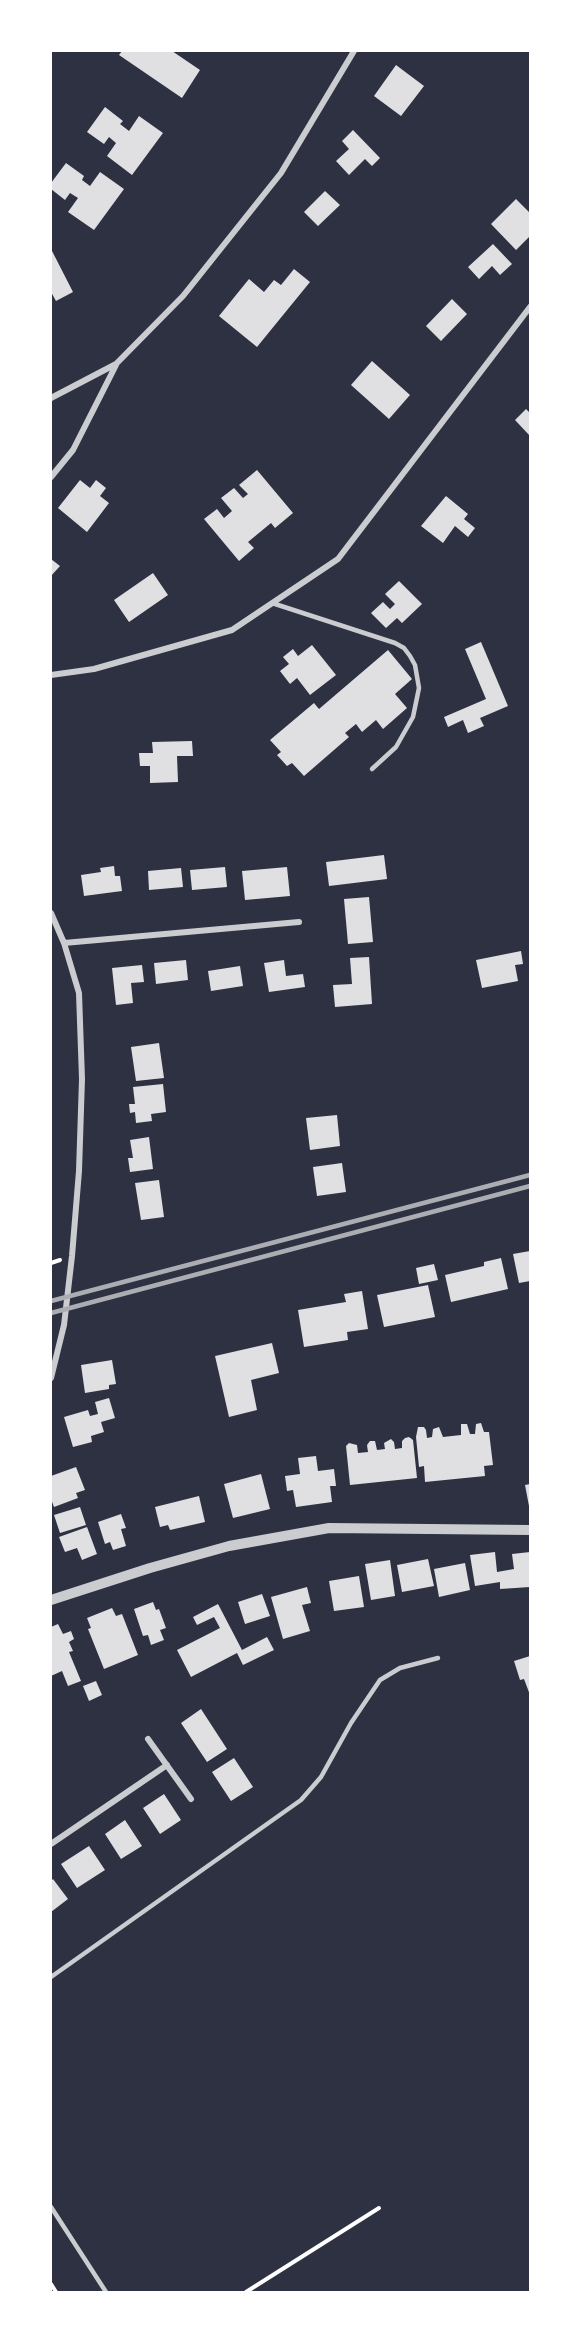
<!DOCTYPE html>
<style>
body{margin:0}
#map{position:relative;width:581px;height:2343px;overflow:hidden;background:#2d3142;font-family:Montserrat,sans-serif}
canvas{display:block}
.frame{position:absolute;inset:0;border:52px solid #fff;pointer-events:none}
</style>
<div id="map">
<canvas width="581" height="2343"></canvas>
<div class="frame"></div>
</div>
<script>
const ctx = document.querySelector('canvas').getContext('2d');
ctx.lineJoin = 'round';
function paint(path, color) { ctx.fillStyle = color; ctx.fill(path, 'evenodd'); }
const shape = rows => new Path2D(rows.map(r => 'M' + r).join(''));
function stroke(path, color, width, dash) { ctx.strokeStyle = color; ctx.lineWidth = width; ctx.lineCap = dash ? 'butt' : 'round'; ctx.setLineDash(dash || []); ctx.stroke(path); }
paint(shape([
 [122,51,172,51,200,70,182,98,119,55],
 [396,65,424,86,401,116,374,96],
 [105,107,123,121,120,124,129,131,139,116,163,133,132,175,107,156,116,143,109,137,104,144,87,132],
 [353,130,380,158,372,166,365,159,349,175,336,161,349,149,342,141],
 [66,163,84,176,82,180,90,186,100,172,124,189,94,230,68,212,78,198,70,193,65,200,51,189,51,183],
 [325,191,340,205,318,226,304,212],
 [516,199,530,213,530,236,516,250,491,224],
 [493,244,512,264,500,275,492,266,479,279,468,267],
 [51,249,73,292,56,301,51,292],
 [294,269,310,282,257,347,219,316,249,279,264,292,274,280,281,285],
 [452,299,467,314,441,341,426,326],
 [372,361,410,395,389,419,351,385],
 [526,409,530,413,530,436,515,420],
 [257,470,293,513,275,528,271,523,248,542,254,548,239,561,204,519,217,509,224,518,232,511,221,498,234,488,243,498,248,494,239,485],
 [80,480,90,488,96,480,106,488,100,496,109,503,87,532,58,508],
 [446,496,468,514,464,519,475,528,468,537,455,526,443,543,421,526],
 [51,559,60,566,51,576],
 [153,573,168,595,129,622,114,600],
 [399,581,422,604,402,623,397,618,386,628,371,613,383,602,390,609,395,604,385,594],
 [481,642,508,706,480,718,484,726,468,733,463,720,448,727,444,717,486,699,465,649],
 [312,645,336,675,310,695,297,678,290,684,280,671,289,664,283,657,293,649,298,656],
 [388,650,412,679,395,694,407,708,383,729,376,720,362,732,356,724,345,733,349,737,304,776,292,763,287,766,277,755,281,752,270,740,314,703,319,709],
 [192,741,193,756,177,756,178,782,150,783,150,766,140,766,139,753,153,753,152,742],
 [384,855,387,879,329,886,326,862],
 [114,866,115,876,120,876,122,891,84,896,81,875,101,872,100,868],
 [225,867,227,887,192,890,190,870],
 [287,867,290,896,245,900,242,871],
 [181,868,183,887,149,890,148,871],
 [369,897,373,942,348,944,344,899],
 [521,951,523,964,515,965,518,981,482,988,476,960],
 [369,957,372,1004,335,1007,333,985,352,984,350,958],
 [186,960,188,980,156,984,154,963],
 [284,960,286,976,303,974,305,987,269,992,264,963],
 [142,965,144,982,131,983,133,1003,116,1005,112,968],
 [240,966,243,986,211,991,208,971],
 [159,1043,164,1078,136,1081,131,1047],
 [163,1084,166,1112,151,1114,152,1121,136,1123,135,1112,130,1113,129,1104,135,1104,133,1087],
 [337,1115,340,1146,310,1150,306,1118],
 [149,1137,153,1169,130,1172,128,1158,133,1158,130,1140],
 [342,1163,346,1192,317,1196,313,1167],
 [159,1180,164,1217,141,1220,135,1183],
 [530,1251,530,1281,519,1283,513,1254],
 [501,1258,508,1289,451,1302,445,1275,484,1266,484,1262],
 [434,1264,438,1280,419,1284,416,1268],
 [428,1285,435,1317,384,1327,377,1295],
 [362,1291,368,1329,347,1332,348,1340,304,1347,298,1310,346,1302,344,1294],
 [272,1343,279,1373,251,1380,257,1410,229,1417,215,1356],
 [112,1360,116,1384,109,1385,109,1389,85,1393,81,1365],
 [109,1398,115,1418,101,1422,104,1432,91,1436,92,1442,73,1447,64,1417,88,1410,90,1416,98,1414,95,1402],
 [481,1423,484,1432,489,1432,493,1465,484,1466,485,1476,425,1482,424,1466,419,1467,416,1437,418,1427,424,1427,426,1430,427,1438,432,1437,433,1429,439,1427,443,1437,461,1435,461,1424,467,1424,470,1434,475,1434,476,1424],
 [409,1437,413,1440,417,1478,350,1485,346,1446,349,1443,357,1445,358,1453,368,1452,367,1445,370,1441,375,1441,377,1450,385,1449,384,1443,391,1439,394,1442,395,1449,402,1448,402,1441,405,1438],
 [316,1456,318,1471,334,1469,336,1486,330,1486,332,1502,296,1507,293,1490,287,1491,285,1476,300,1474,298,1458],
 [76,1467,85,1490,76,1493,78,1498,54,1507,51,1499,51,1476],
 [261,1474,270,1509,233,1518,224,1484],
 [530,1484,530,1505,529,1506,525,1485],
 [199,1496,205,1522,170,1530,168,1525,160,1527,155,1507],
 [80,1507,86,1525,60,1533,54,1515],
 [121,1514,126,1528,121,1529,126,1546,113,1550,110,1542,105,1544,98,1522],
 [87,1527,97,1554,82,1560,77,1548,65,1552,59,1537],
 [495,1552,497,1572,514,1569,512,1554,530,1552,530,1587,500,1589,500,1582,475,1586,470,1555],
 [428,1559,434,1586,402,1592,397,1565],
 [390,1560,395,1596,371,1600,365,1564],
 [465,1563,470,1590,439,1597,434,1569],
 [359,1576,364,1607,334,1611,329,1581],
 [307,1587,311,1603,302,1605,310,1631,283,1639,271,1597],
 [262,1594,270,1616,245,1624,238,1602],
 [153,1602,156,1610,159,1609,166,1628,160,1630,164,1640,151,1645,148,1635,143,1636,134,1609],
 [218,1604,242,1650,267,1637,274,1650,243,1665,237,1653,191,1677,177,1650,220,1628,214,1617,197,1625,193,1617],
 [112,1608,116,1616,122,1614,138,1655,104,1669,88,1629,91,1628,87,1618],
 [58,1624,63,1634,71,1631,74,1639,69,1642,73,1651,69,1652,81,1681,68,1686,62,1671,51,1676,51,1627],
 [530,1656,530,1695,524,1679,520,1680,514,1661],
 [96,1681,102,1695,89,1701,83,1686],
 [201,1709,227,1749,207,1762,181,1723],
 [234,1758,253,1787,231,1801,212,1772],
 [164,1794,181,1820,160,1834,143,1808],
 [125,1820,142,1846,121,1859,105,1834],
 [89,1846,105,1870,77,1888,61,1864],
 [53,1879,68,1899,51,1912,51,1881]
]), '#e0e0e3');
stroke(shape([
 [51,1263,60,1260],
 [51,2284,56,2292],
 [246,2292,379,2208]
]), '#fff', 4);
stroke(shape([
 [272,603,395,643,404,648,410,656,415,665,419,688,413,717,396,747,372,769],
 [51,1977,301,1800,321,1777,351,1723,380,1680,400,1668,438,1658],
 [51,2207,106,2292]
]), '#caccd0', 4.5);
stroke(shape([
 [51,398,116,364,183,296,281,173,354,51],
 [51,477,73,450,116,365],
 [51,675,94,669,232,630,338,559,530,307],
 [51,913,64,943,79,993,82,1079,79,1171,72,1256,64,1325,51,1378],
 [64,943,299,922],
 [148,1739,191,1799],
 [51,1844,167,1765]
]), '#caccd0', 6);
stroke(shape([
 [51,1600,150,1568,229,1546,329,1528,530,1530]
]), '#caccd0', 10);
stroke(shape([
 [51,1301,530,1175],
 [51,1313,530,1186]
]), '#abadb3', 4.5);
</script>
